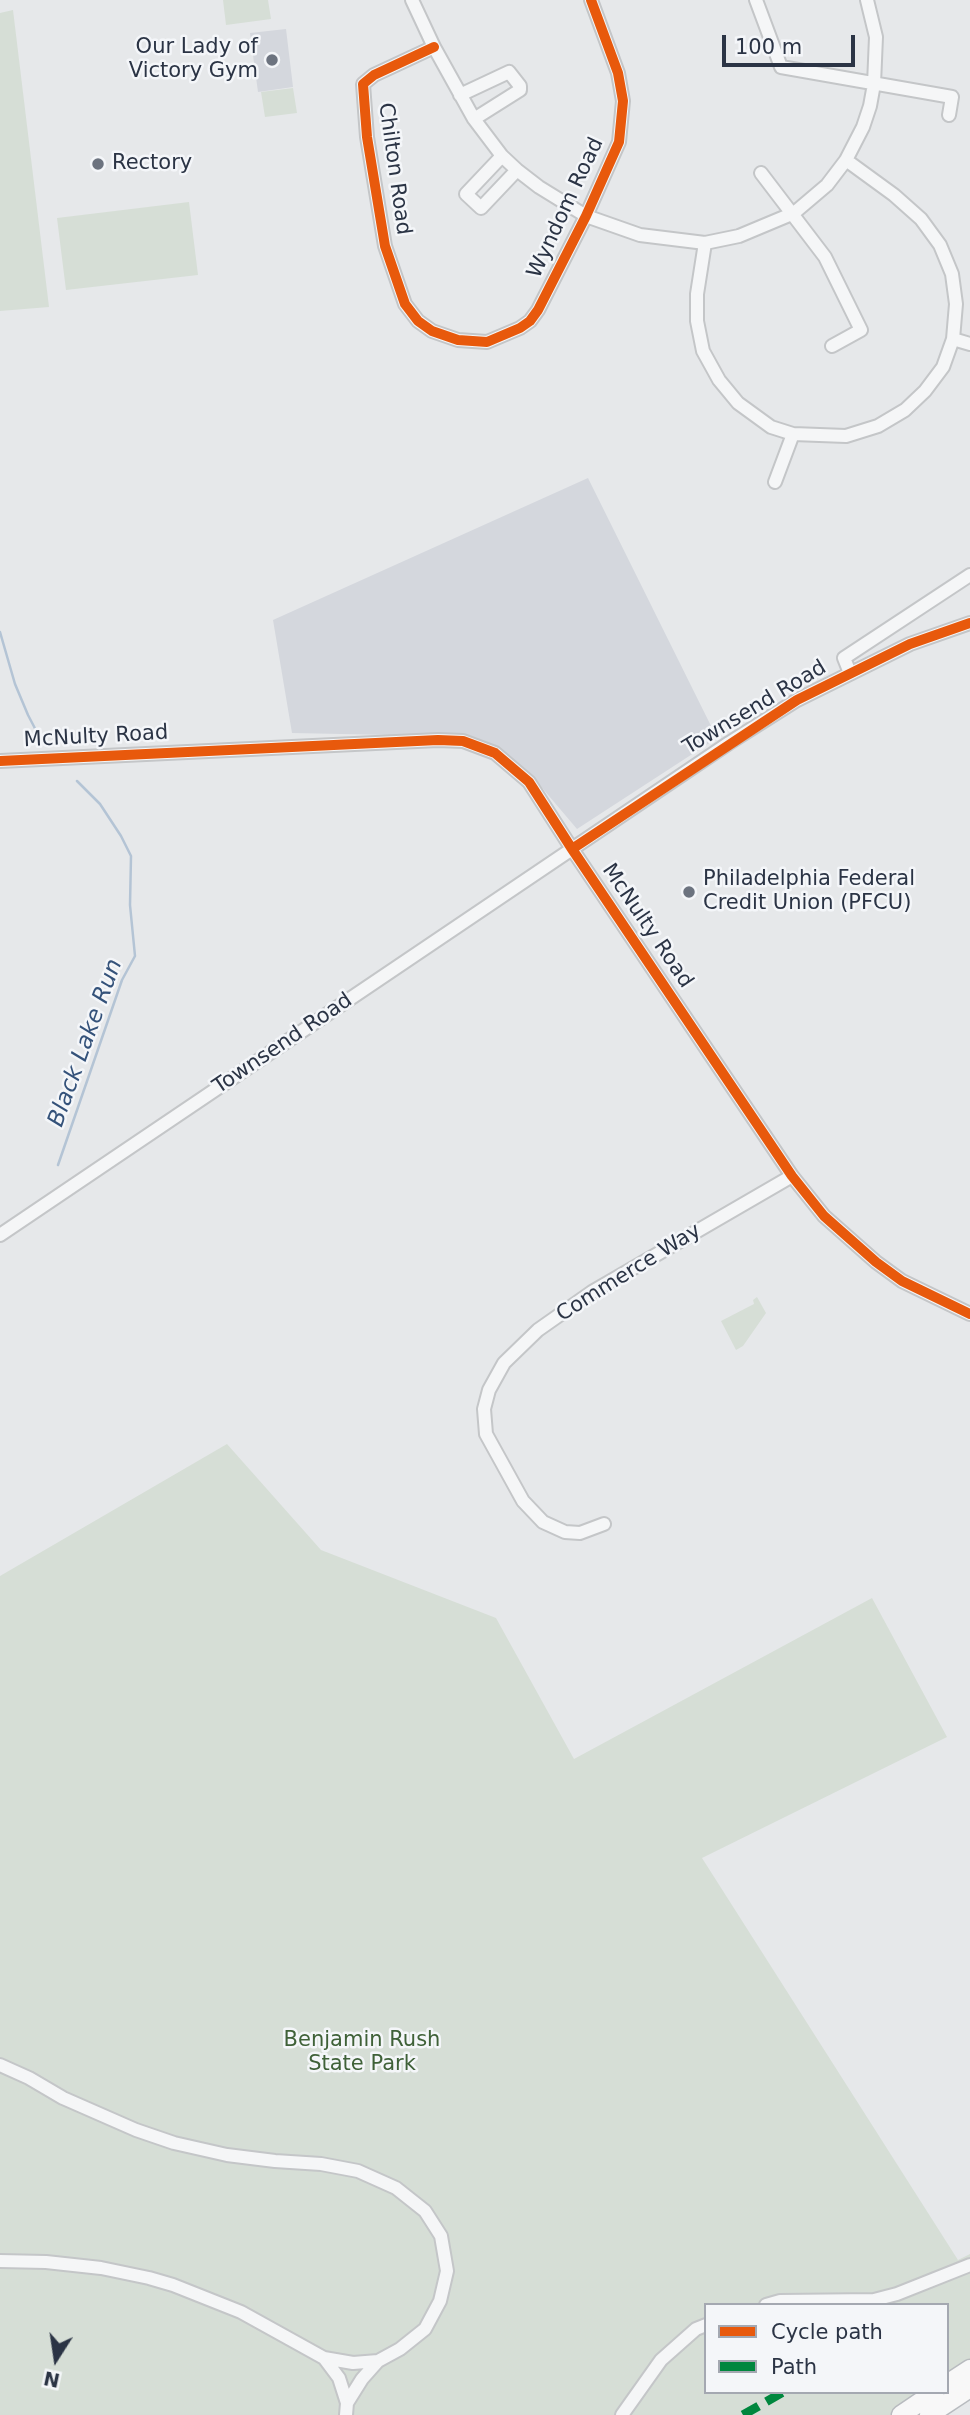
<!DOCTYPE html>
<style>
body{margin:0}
#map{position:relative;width:970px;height:2415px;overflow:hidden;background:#e6e8ea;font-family:"DejaVu Sans",sans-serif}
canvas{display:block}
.legend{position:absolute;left:704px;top:2303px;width:245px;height:91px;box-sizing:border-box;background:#f4f6f9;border:2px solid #a4a8b1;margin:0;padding:9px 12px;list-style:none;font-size:21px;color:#2b3445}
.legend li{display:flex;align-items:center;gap:14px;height:35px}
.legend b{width:35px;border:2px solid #a4a8b1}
.north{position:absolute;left:21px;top:2324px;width:70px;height:70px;-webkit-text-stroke:5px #f4f6f9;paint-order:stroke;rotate:192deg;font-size:19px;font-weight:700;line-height:28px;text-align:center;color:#2b3445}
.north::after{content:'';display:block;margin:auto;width:24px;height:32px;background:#2b3445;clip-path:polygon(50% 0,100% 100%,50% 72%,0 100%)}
.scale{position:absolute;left:722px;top:35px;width:133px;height:32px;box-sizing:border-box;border:4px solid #2b3445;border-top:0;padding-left:9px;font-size:21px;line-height:24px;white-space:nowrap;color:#2b3445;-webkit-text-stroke:5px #f4f6f9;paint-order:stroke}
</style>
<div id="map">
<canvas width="970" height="2415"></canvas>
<ul class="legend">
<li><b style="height:9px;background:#e8590c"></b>Cycle path</li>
<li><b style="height:9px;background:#00873e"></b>Path</li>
</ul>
<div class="north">N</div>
<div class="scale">100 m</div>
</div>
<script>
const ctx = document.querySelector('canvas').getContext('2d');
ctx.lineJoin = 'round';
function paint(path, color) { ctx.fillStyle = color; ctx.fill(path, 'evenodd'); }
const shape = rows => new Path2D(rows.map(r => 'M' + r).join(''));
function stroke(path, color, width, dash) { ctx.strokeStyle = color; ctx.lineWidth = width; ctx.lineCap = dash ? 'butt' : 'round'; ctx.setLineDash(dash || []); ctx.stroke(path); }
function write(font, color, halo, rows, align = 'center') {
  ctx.font = font + ' "DejaVu Sans",sans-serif'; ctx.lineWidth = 5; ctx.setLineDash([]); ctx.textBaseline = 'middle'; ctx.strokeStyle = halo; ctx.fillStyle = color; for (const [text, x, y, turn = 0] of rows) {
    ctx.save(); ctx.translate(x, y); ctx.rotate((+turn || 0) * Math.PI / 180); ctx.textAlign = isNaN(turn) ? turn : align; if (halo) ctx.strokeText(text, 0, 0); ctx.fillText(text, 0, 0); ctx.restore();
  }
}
paint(shape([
 [286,29,293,87,258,92,250,33],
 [588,478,717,738,577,829,532,776,502,750,482,741,441,736,292,733,273,620]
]), '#d4d7dd');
paint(shape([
 [223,0,268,0,271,19,226,25],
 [13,10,49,307,0,311,0,13],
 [293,88,297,113,265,117,261,92],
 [189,202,198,275,66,290,57,218],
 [757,1297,766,1313,743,1346,736,1350,721,1321,754,1304,753,1300],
 [227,1444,321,1550,496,1618,574,1759,872,1598,947,1737,702,1858,958,2260,970,2254,970,2366,947,2380,947,2305,706,2305,706,2392,927,2392,890,2415,0,2415,0,1576]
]), '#d6ded6');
stroke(shape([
 [0,632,15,684,28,715,41,740],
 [58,1165,122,980,135,956,130,905,131,856,121,836,100,804,77,781]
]), '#b4c4d5', 2.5);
const minor = shape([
 [412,0,434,47,474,119,502,156,517,170,539,187,586,216,640,235,705,243,739,236,794,213,827,185,846,160,863,127,870,106,874,84,876,37,867,0],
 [756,0,781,67,952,97,949,115],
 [434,47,374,75,363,84,367,137,385,246,405,304,418,321,432,331,458,340,487,342,520,328,530,321,538,310,586,216,619,142,623,101,618,73,591,0],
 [460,95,509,72,520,86,520,90,474,119],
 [502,156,466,194,481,208,517,170],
 [761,173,825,257,861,330,832,346],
 [705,243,697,294,697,321,703,351,719,380,738,403,771,427,793,434,846,436,878,426,905,410,925,391,943,367,953,339,956,304,952,274,940,245,921,219,894,195,846,160],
 [953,339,970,344],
 [775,482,793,434],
 [850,673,844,658,970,575],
 [0,761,438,740,463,741,495,753,529,782,572,849,792,1176,824,1216,876,1262,902,1281,970,1314],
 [0,1235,729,743,797,700,910,644,970,623],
 [604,1524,580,1533,565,1532,543,1522,523,1501,486,1434,484,1409,489,1390,504,1363,538,1330,592,1292,792,1176],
 [0,2065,29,2078,63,2098,136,2130,174,2143,227,2155,275,2161,321,2164,358,2171,396,2188,425,2211,441,2236,447,2271,440,2301,425,2329,400,2349,378,2361,362,2379,347,2403],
 [0,2261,46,2262,101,2268,149,2278,173,2285,241,2312,324,2358,353,2363,378,2361],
 [766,2305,780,2301,874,2300,897,2294,970,2265],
 [324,2358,339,2378,347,2403,346,2415],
 [622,2415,661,2360,696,2329,706,2325]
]);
const highway = shape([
 [947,2384,970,2369],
 [901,2415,935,2392],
 [929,2415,970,2388]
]);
stroke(minor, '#c4c6c8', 16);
stroke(highway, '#b8bbbf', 21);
stroke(minor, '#f5f6f7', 12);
stroke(highway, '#f8f8f8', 18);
stroke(shape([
 [743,2415,783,2392]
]), '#00873e', 9, [18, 9]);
stroke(shape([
 [434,47,374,75,363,84,367,137,385,246,405,304,418,321,432,331,458,340,487,342,520,328,530,321,538,310,586,216,619,142,623,101,618,73,591,0],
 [0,761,438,740,463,741,495,753,529,782,572,849,792,1176,824,1216,876,1262,902,1281,970,1314],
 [572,849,797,700,910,644,970,623]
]), '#e8590c', 10);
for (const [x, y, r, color] of [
 [272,60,7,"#6c737f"],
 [98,164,7,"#6c737f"],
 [689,892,7,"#6c737f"]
]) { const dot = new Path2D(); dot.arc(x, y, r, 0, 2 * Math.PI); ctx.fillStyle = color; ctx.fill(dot); stroke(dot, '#f4f6f9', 2.5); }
write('21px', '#2b3445', '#f4f6f9', [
 ["Our Lady of",258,48,"right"],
 ["Victory Gym",258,72,"right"],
 ["Rectory",112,164],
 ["Philadelphia Federal",703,880],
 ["Credit Union (PFCU)",703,904]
], 'left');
write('21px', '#2b3445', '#f4f6f9', [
 ["Chilton Road",394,169,82],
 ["Wyndom Road",566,208,-65],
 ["Townsend Road",755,708,-31],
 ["McNulty Road",96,737,-3],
 ["McNulty Road",647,926,56],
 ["Townsend Road",283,1044,-34],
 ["Commerce Way",629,1273,-32]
]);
write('21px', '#3f6138', '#f4f6f9', [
 ["Benjamin Rush",362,2041],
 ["State Park",362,2065]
]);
write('italic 23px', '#34527a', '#f4f6f9', [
 ["Black Lake Run",86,1043,-70]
]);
</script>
